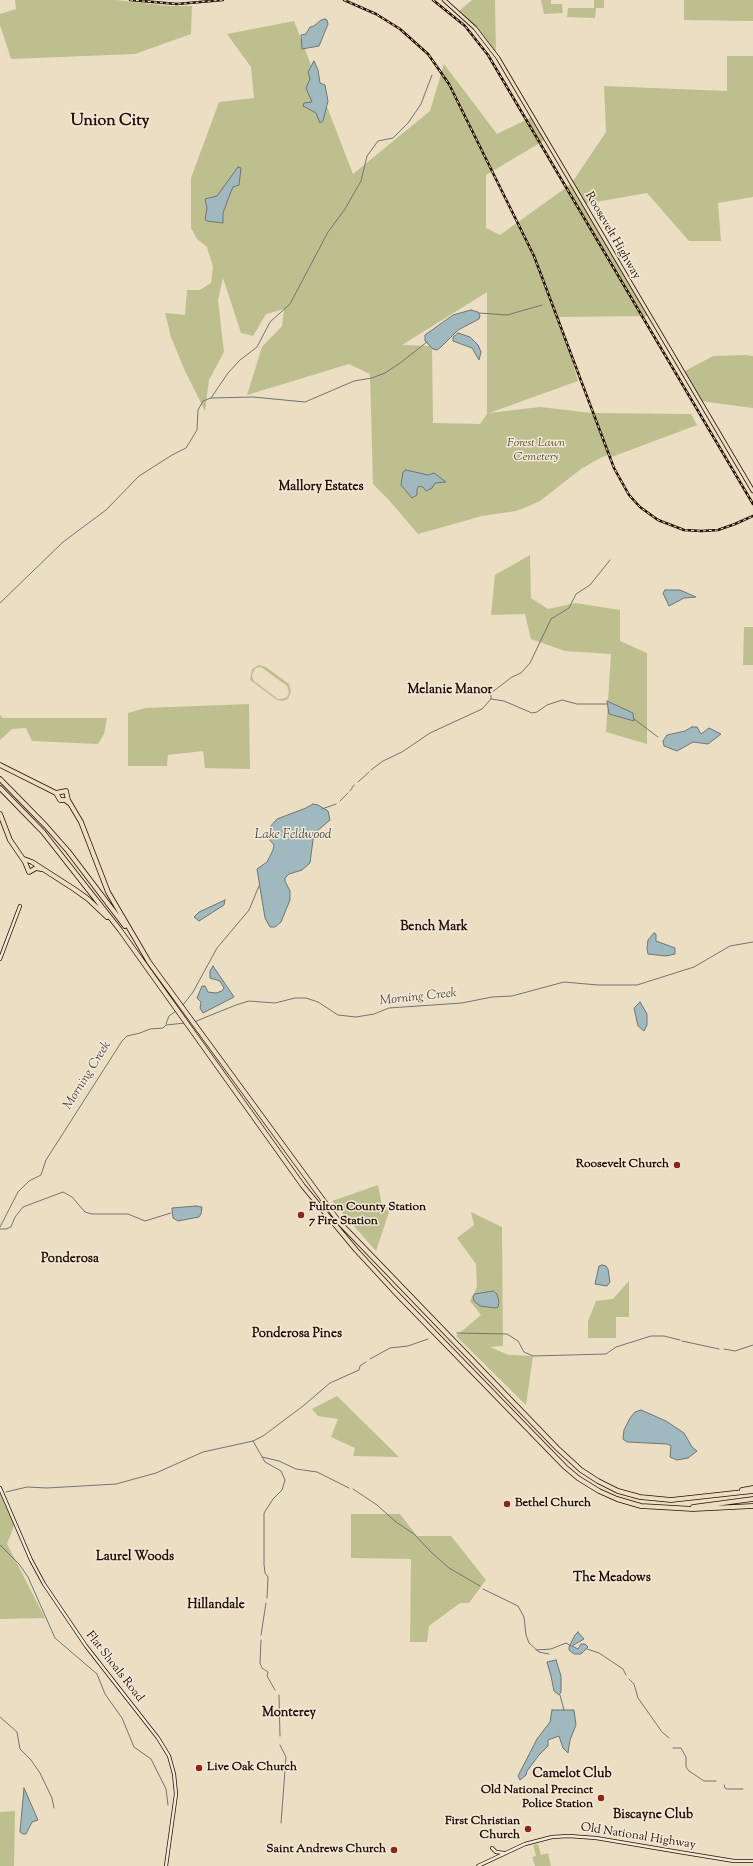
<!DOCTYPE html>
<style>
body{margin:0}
canvas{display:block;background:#ebdec3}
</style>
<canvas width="753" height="1866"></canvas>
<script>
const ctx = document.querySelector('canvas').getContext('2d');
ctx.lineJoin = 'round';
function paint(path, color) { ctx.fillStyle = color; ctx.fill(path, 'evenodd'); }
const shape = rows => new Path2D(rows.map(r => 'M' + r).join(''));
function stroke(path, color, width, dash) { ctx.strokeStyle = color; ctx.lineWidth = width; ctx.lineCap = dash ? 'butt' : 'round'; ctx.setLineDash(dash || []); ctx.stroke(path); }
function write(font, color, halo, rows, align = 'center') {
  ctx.font = font + ' "Sorts Mill Goudy",serif'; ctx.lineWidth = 3; ctx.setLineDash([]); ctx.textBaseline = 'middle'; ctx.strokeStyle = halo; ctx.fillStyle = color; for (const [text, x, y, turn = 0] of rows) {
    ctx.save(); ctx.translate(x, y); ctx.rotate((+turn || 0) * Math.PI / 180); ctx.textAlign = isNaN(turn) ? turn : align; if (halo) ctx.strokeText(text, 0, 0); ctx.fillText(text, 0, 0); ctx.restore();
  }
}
paint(shape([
 [15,0,116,0,170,6,192,6,191,34,135,54,11,59,0,25,0,14,16,9],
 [472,0,495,0,496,56,481,35,458,12],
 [541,0,551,0,551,4,562,4,563,13,544,14],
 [594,0,604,0,604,8,596,8,595,18,567,17,568,8,594,8],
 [684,0,753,0,753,21,684,20],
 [294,21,353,174,430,111,444,64,497,134,532,117,545,140,486,175,486,228,500,235,571,184,606,132,604,86,727,91,727,56,753,56,753,197,718,203,721,241,689,241,647,193,585,204,649,316,559,317,578,381,489,413,540,407,592,413,691,414,697,425,609,458,608,455,600,458,581,469,540,501,529,506,516,511,482,516,418,534,388,499,373,484,370,374,349,364,247,395,262,347,282,326,284,309,266,314,253,336,241,333,223,278,218,300,224,352,209,380,205,411,184,369,171,337,165,313,185,315,187,290,200,290,211,283,213,267,207,247,197,239,191,228,191,178,219,102,254,98,251,67,227,34],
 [487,292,487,414,480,424,433,423,432,346,402,345],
 [746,355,753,356,753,408,700,401,681,373,713,356],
 [530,555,531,598,548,609,576,603,620,610,620,641,647,653,647,744,606,732,611,654,565,651,531,639,525,614,491,615,495,575],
 [744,627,753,627,753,665,743,665],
 [259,665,266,667,289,684,291,692,288,699,283,701,277,700,250,680,252,669],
 [261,667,287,686,289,692,287,697,282,699,278,699,254,681,252,676,253,672,256,668],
 [249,704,250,769,205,768,203,751,168,755,167,766,128,766,128,713,145,708],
 [0,715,3,718,107,718,104,734,98,744,32,741,26,728,12,729,0,740],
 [378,1185,383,1210,390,1209,376,1251,332,1201],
 [471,1212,502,1227,503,1346,490,1347,509,1355,533,1356,526,1405,456,1336,481,1315,470,1301,477,1287,476,1264,457,1238,474,1225],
 [629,1281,629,1317,616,1317,616,1338,588,1338,588,1321,596,1301,613,1299],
 [337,1396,399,1457,353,1456,355,1448,331,1437,338,1419,318,1416,312,1409],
 [0,1492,3,1492,15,1523,7,1544,45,1618,0,1619],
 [351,1514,400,1514,417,1536,451,1536,486,1580,469,1603,460,1603,429,1626,427,1642,410,1642,411,1559,351,1558],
 [15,1811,14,1866,0,1866,0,1812],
 [538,1844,541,1855,548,1853,551,1866,535,1866,532,1857,536,1856,533,1845]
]), '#bebf8f');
const water = shape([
 [325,19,327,20,328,24,319,46,302,49,301,35,306,34,310,27,314,26,321,20,325,19],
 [314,61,318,70,320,83,325,85,328,101,323,121,320,123,316,113,303,106,304,103,312,102,306,88,310,79,308,72,314,61],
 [238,167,241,168,239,185,233,187,230,194,223,213,223,223,207,221,205,219,207,208,205,199,217,196,238,167],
 [471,310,478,312,480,316,479,319,458,330,441,347,437,350,433,349,425,341,425,335,453,315,471,310],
 [458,333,470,337,478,345,481,352,479,360,472,348,453,341,453,337,458,333],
 [406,470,428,475,434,473,446,482,435,483,432,488,426,491,423,487,419,486,417,489,417,495,412,498,401,485,403,472,406,470],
 [665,590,680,590,696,597,684,598,669,606,663,593,665,590],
 [607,701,633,713,634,721,609,714,607,701],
 [692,727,697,727,701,734,709,728,721,734,708,744,693,742,677,751,664,746,663,741,667,735,685,731,692,727],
 [313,804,318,805,328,811,330,820,317,831,313,840,310,863,302,870,289,874,285,878,285,881,290,891,290,900,281,922,275,927,270,927,265,918,257,869,267,862,273,850,274,845,269,839,272,834,269,828,277,819,306,808,313,804],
 [225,900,224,905,199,921,194,917,199,912,225,900],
 [654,933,656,934,656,941,675,948,675,954,666,956,648,954,647,949,648,940,654,933],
 [213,966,234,997,203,1013,200,1008,201,1002,197,998,202,986,205,986,208,992,216,993,222,991,224,988,220,981,210,978,210,971,213,966],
 [640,1002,647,1014,647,1025,644,1031,638,1026,634,1008,640,1002],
 [196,1206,202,1207,201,1214,199,1217,178,1221,173,1218,172,1208,196,1206],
 [602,1265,606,1266,608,1269,610,1282,607,1286,595,1284,599,1266,602,1265],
 [493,1291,497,1294,499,1302,498,1307,496,1308,480,1306,474,1301,473,1296,475,1294,493,1291],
 [641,1410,666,1421,684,1433,692,1447,697,1451,688,1458,677,1460,670,1457,671,1446,667,1444,627,1442,623,1439,624,1430,630,1418,635,1412,641,1410],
 [578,1632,584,1639,572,1646,578,1649,581,1644,585,1644,588,1647,581,1654,574,1654,569,1650,569,1647,575,1635,578,1632],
 [556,1660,561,1676,561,1692,559,1695,554,1691,551,1676,547,1662,556,1660],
 [552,1710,574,1710,576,1725,570,1740,568,1753,563,1748,559,1736,548,1740,548,1746,539,1755,527,1771,526,1775,520,1780,518,1776,537,1739,550,1722,552,1710],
 [24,1788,38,1820,32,1822,26,1834,23,1834,20,1832,24,1788]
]);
paint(water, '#9fb9bf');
stroke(water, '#6f7575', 1);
stroke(shape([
 [479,313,507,315,542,305],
 [211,398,228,373,240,360,257,347,270,322,290,304,328,232,345,209,361,181,367,156,378,141,393,138,408,123,421,104,432,75],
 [0,603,63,542,106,510,139,476,172,455,186,448,197,430,198,410,203,401,211,398,253,397,305,402,354,381,372,378,385,373,400,363,427,342],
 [491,699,504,701,532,713,537,712,547,705,562,700,577,704,607,704],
 [634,719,658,737],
 [371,770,383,761,402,752,430,733,482,709,491,699,491,693,512,677,521,673,530,663,551,619,569,608,576,594,590,585,610,560],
 [358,782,369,772],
 [350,791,354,785],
 [340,801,348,793],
 [322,809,336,804],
 [183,1005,193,992,217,948,249,910,259,886],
 [194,1022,236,1005,249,1001,275,1003,295,998,306,998,318,1002,338,1015,356,1017,374,1014,389,1008,462,1003,492,997,512,996,564,982,598,985,637,985,694,967,730,946,753,942],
 [166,1024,169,1016,176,1011],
 [0,1227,18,1192,29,1181,41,1175,46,1160,122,1041,127,1036,140,1033,150,1029,163,1028,166,1025,185,1023],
 [0,1229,6,1229,11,1227,15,1217,23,1207,63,1192,72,1197,85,1212,92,1214,128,1214,145,1221,171,1213],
 [457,1333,507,1334,518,1341,524,1352,533,1356,606,1354,616,1347,651,1336,664,1336,680,1340],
 [682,1341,719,1349],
 [724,1349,735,1351,753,1345],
 [370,1359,390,1348,408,1346,428,1339],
 [253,1441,265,1462,281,1471,285,1480,282,1490,273,1499,264,1513,264,1564,265,1573,268,1577,267,1598],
 [262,1457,279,1461,296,1469,317,1472,349,1488],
 [353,1489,377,1505,396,1522,414,1534,431,1552,449,1568,480,1586],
 [6,1492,27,1487,47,1488,116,1484,156,1473,203,1452,253,1441,263,1436,303,1406,330,1383,359,1370,360,1366,366,1362],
 [0,1545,19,1564,28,1577,55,1638,97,1674,105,1694,122,1718,134,1747,151,1759,166,1789,168,1805],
 [483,1589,518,1606,524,1617,526,1635,529,1643,539,1652,549,1654],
 [261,1635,266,1603],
 [261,1640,260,1663,262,1668,268,1672,267,1676,275,1690],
 [587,1649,599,1653,623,1669,626,1675],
 [536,1650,551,1649,566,1643,571,1646],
 [629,1679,634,1684,638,1698,662,1732,669,1738],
 [279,1695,280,1736],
 [560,1695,564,1710],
 [0,1717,17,1732,20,1749,31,1760,40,1773,52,1798,54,1808],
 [280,1745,286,1757,281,1823],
 [673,1748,681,1748,682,1750,686,1757,686,1767,689,1771,704,1781,716,1781],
 [724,1785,725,1788,727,1789,743,1789]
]), '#6f7575', 1);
const secondary = shape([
 [0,959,20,906],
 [0,1488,31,1560,44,1584,86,1646,158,1738,169,1756,174,1774,176,1794,166,1866],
 [492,1848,496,1852,504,1853],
 [478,1866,525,1844,552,1837,569,1836,596,1838,679,1852,734,1861,753,1861]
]);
const primary = shape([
 [444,0,475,28,498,58,753,491]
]);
const highway = shape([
 [0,765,56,793,60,800,65,800,69,803],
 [0,779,46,826,68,851,125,926],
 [0,788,43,832,120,930,303,1186,356,1250,393,1290,565,1467,578,1478,599,1491,617,1499,641,1506,693,1509,753,1506],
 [56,793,66,791,68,800,81,822,108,892,149,962,340,1223,557,1448,581,1470,598,1481,618,1491,640,1497,671,1500,753,1491],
 [0,814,10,840,25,862,29,872,36,868,41,869],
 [24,859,32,862,74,889,88,899,107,917],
 [742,1490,753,1488],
 [693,1507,753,1499]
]);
stroke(secondary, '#260f06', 4);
stroke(primary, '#260f06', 4.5);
stroke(highway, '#260f06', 5.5);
stroke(secondary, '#f2ead8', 2.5);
stroke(primary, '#ebdec3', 3);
stroke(highway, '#ebdec3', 4);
const rail = shape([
 [130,0,177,4,223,0],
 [344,0,376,14,400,29,428,54,449,84,534,256,614,468,629,495,640,507,658,520,684,530,701,531,718,530,735,524,753,516],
 [433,0,465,26,488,55,753,504]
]);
stroke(rail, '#260f06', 2.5);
stroke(rail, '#f2ead8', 1, [3]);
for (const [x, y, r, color] of [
 [677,1165,4,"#8f2418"],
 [301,1215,4,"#8f2418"],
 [507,1504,4,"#8f2418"],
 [199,1768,4,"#8f2418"],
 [601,1798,4,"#8f2418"],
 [528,1829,4,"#8f2418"],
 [394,1850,4,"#8f2418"]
]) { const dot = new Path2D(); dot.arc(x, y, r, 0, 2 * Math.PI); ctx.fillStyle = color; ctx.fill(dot); stroke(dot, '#f2ead8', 1.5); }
write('12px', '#260f06', '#f2ead8', [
 ["Roosevelt Highway",612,236,60],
 ["Flat Shoals Road",114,1667,52],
 ["Old National Highway",638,1837,9]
]);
write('italic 12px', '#5b4d36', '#f2ead8', [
 ["Forest Lawn",536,444],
 ["Cemetery",536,458]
]);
write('bold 12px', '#260f06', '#f2ead8', [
 ["Roosevelt Church",669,1165],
 ["Fulton County Station",309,1208,"left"],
 ["7 Fire Station",309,1222,"left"],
 ["Bethel Church",515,1504,"left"],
 ["Live Oak Church",207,1768,"left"],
 ["Old National Precinct",593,1791],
 ["Police Station",593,1805],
 ["First Christian",520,1822],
 ["Church",520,1836],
 ["Saint Andrews Church",386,1850]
], 'right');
write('bold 13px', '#260f06', '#f2ead8', [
 ["Mallory Estates",321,488],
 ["Melanie Manor",450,691],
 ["Bench Mark",434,928],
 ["Ponderosa",70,1260],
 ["Ponderosa Pines",297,1335],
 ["Laurel Woods",135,1558],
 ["The Meadows",612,1579],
 ["Hillandale",216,1606],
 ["Monterey",289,1714],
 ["Camelot Club",572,1775],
 ["Biscayne Club",653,1816]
]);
write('italic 13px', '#504a47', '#f2ead8', [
 ["Lake Feldwood",293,836],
 ["Morning Creek",418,998,-6],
 ["Morning Creek",88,1076,-58]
]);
write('bold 16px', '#260f06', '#f2ead8', [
 ["Union City",110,122]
]);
</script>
